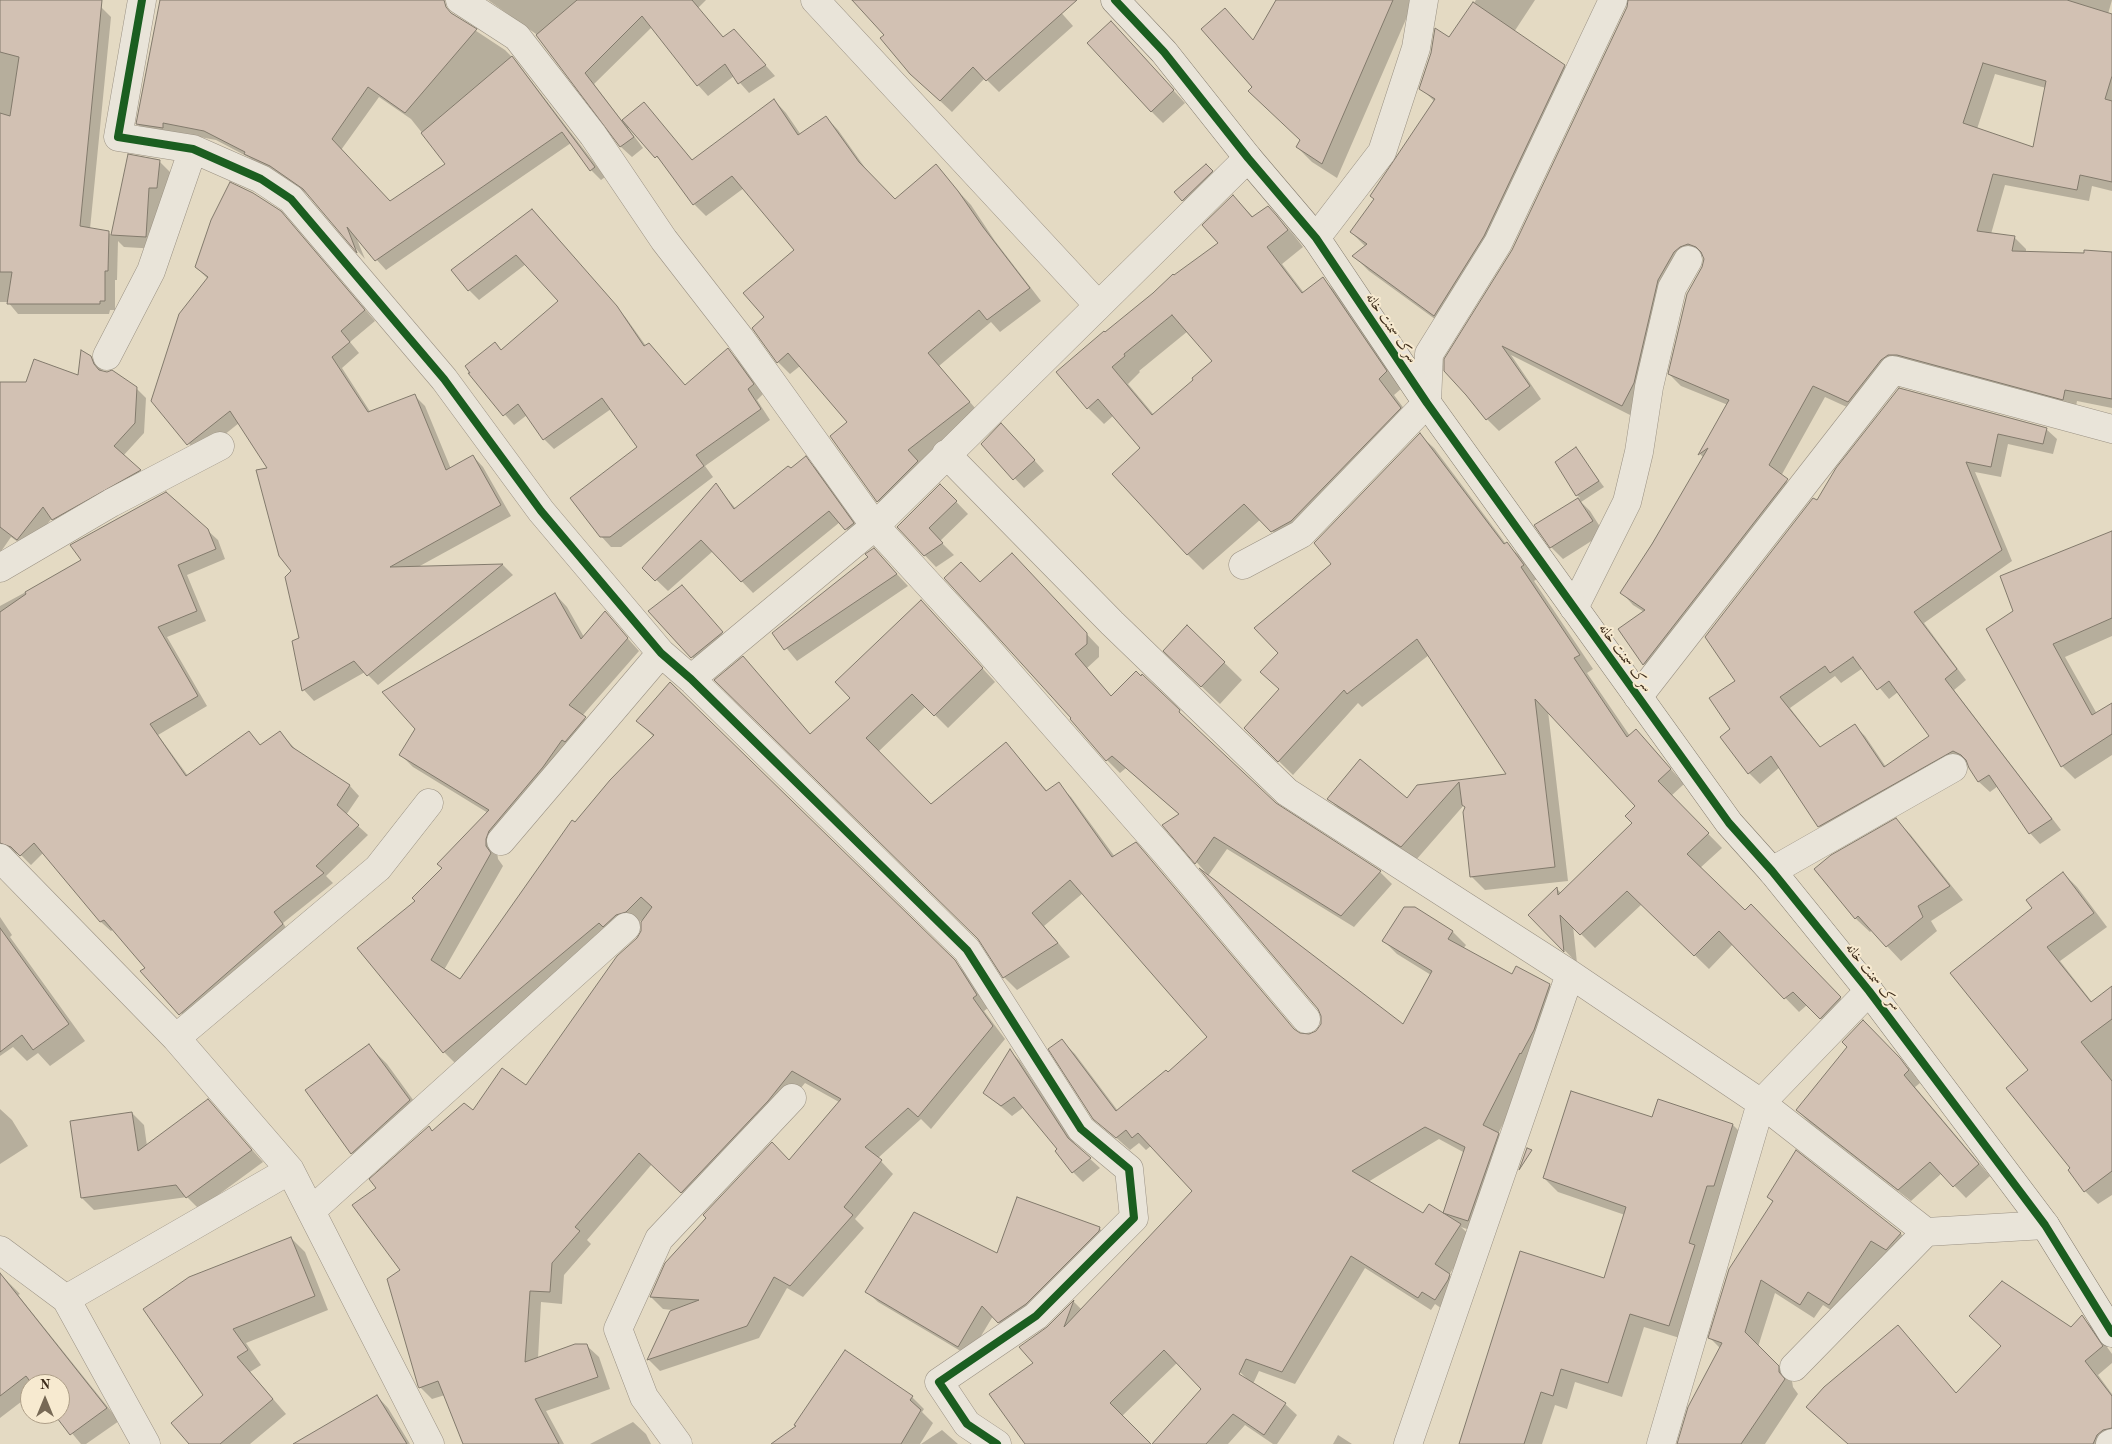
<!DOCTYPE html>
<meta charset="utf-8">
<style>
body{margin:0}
#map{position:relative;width:2112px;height:1444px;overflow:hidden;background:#e4dac3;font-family:"Old Standard TT",serif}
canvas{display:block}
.north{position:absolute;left:20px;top:1374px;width:50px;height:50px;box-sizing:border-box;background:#f7ead0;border:1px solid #ad9e87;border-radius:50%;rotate:0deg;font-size:14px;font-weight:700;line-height:20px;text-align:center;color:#3d2c1a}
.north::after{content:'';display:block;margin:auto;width:18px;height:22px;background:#776955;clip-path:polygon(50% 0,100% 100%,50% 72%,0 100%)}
</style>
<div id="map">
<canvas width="2112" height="1444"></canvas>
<div class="north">N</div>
</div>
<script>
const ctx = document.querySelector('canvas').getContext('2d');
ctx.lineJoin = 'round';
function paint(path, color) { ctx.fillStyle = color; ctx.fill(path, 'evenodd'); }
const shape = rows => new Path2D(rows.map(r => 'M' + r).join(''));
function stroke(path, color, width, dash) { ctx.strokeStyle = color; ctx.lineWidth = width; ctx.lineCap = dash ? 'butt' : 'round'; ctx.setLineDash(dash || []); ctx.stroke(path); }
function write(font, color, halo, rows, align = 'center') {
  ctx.font = font + ' "Old Standard TT",Amiri,serif'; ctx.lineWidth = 4; ctx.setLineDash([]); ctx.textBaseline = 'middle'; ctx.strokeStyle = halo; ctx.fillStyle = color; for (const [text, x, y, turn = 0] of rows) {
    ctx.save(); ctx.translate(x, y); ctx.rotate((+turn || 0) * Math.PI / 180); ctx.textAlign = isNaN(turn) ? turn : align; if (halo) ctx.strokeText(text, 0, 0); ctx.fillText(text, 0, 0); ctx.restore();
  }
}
paint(shape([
 [0,0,87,0,101,7,111,17,90,229,108,232,112,236,129,156,159,161,171,173,169,200,161,199,158,249,124,247,118,241,117,280,115,280,115,310,110,310,109,314,18,314,8,302,0,302],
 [164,0,419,0,461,21,505,50,516,61,605,177,601,180,591,170,571,143,386,270,356,237,365,259,308,194,281,176,255,164,250,158,216,140,173,132,148,134,137,124],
 [379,97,411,119,447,164,390,202,341,150],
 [488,0,706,0,698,8,724,38,744,41,775,76,749,93,734,76,708,96,698,85,652,27,594,84,622,121,644,104,693,161,774,100,786,113,801,135,826,117,838,130,871,176,895,200,935,166,971,205,995,241,1041,301,1000,332,991,322,939,366,981,415,890,513,878,501,831,436,849,422,800,366,790,374,778,362,754,328,766,318,796,251,744,188,706,216,694,204,669,170,629,127,628,128,643,148,632,157,621,147,536,34],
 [854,0,1050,0,1073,26,999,92,985,78,952,112,924,86,885,35],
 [1277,0,1410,0,1413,3,1337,178,1312,162,1297,147,1301,141,1254,87,1225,10,1254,41],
 [1476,0,1535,0,1514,32,1564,66,1579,82,1450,330,1369,271,1354,256,1366,247,1351,232,1375,199,1435,102,1421,88,1450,39],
 [1629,0,2112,0,2108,14,2112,15,2112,191,2092,186,2089,201,2005,185,1991,234,2014,237,2026,249,2026,253,2112,253,2112,408,2077,401,2075,411,1910,366,1860,413,1825,397,1781,476,1799,492,1656,675,1644,664,1620,629,1644,612,1633,605,1622,593,1704,458,1700,454,1728,405,1681,386,1669,374,1703,268,1704,256,1692,258,1634,417,1511,355,1541,399,1499,431,1487,419,1513,250,1628,7],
 [1995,74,2046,88,2034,149,1977,129],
 [1122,34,1185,103,1163,123,1152,112],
 [1212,171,1217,177,1188,206,1176,193],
 [1233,196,1254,218,1268,207,1293,234,1303,247,1282,264,1304,293,1323,279,1339,295,1402,388,1394,395,1416,425,1288,547,1261,519,1203,570,1187,554,1142,448,1114,415,1104,424,1088,408,1105,334,1219,243],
 [1188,331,1214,361,1195,380,1154,415,1128,384,1140,372,1139,371],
 [542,220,626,318,646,346,686,386,728,350,738,360,763,394,757,400,770,420,705,466,713,477,621,547,611,547,601,536,639,447,611,409,554,449,544,439,527,415,514,425,470,374,502,351,559,301,526,264,479,300,469,290],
 [291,223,375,321,350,342,359,353,342,368,371,413,415,396,425,406,451,469,473,456,483,467,511,516,418,567,503,565,513,575,378,685,365,672,314,701,304,690,294,642,300,639,293,571,269,469,239,423,199,455,152,401,208,279,196,267],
 [91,357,101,368,102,372,136,388,146,398,144,433,123,456,149,480,63,529,52,518,28,549,11,537,0,553,0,384,27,383,79,377],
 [1899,389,2046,429,2057,439,2053,454,2008,444,2001,477,1975,472,2012,561,1924,623,1966,680,1954,690,2061,830,2040,844,2030,833,1998,786,1990,792,1979,782,1968,763,1964,761,1830,836,1819,826,1780,767,1760,784,1749,773,1731,730,1737,681,1817,502],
 [1863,668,1889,699,1898,692,1931,737,1886,767,1865,736,1854,725,1821,748,1790,708,1835,676,1841,683],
 [1011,434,1044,471,1024,488,982,444],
 [1420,435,1434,448,1506,544,1521,557,1537,579,1534,581,1593,669,1587,673,1630,736,1649,744,1684,784,1671,796,1722,848,1700,868,1745,911,1765,920,1854,1012,1835,1032,1807,1005,1799,1012,1733,944,1709,969,1642,904,1595,948,1573,926,1577,963,1530,915,1557,889,1561,893,1634,823,1637,806,1548,711,1568,881,1485,890,1471,876,1467,808,1464,805,1416,860,1343,813,1329,799,1407,800,1418,786,1508,775,1429,655,1362,707,1358,703,1293,775,1245,728,1280,690,1280,653,1333,564],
 [1576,449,1604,487,1581,502,1590,511,1604,533,1563,559,1551,547,1536,526,1580,498,1577,495],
 [805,458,817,469,864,535,858,541,840,522,753,593,713,551,668,591,644,568,716,485,736,509],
 [940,485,968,514,940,541,954,555,936,567,898,527],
 [207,530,218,540,225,559,187,575,206,621,167,637,207,706,158,735,188,776,249,732,261,746,280,732,297,751,350,786,359,796,346,815,368,835,326,876,333,883,283,923,291,935,190,1024,114,929,111,931,101,922,44,852,31,865,22,856,8,850,0,842,0,606,83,561],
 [2112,532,2112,636,2065,657,2097,714,2112,704,2112,755,2075,779,2062,766,2015,611],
 [870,557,885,561,908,586,797,661,774,633],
 [1024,568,1099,647,1099,657,1087,668,1112,697,1143,676,1191,725,1276,804,1380,872,1392,884,1354,927,1227,849,1208,876,1403,1026,1431,975,1397,954,1384,941,1414,908,1453,932,1466,945,1463,949,1512,976,1549,985,1562,998,1533,1065,1498,1134,1511,1147,1481,1234,1461,1227,1473,1238,1449,1275,1462,1288,1448,1313,1435,1304,1431,1310,1365,1268,1295,1384,1259,1371,1253,1384,1285,1404,1297,1415,1277,1444,1273,1444,1245,1425,1228,1444,1154,1444,1246,1378,1211,1344,1178,1362,1122,1416,1110,1444,1026,1444,1035,1363,1048,1328,1074,1302,1082,1310,1194,1191,1152,1145,1146,1150,1139,1143,1130,1150,1094,1118,1062,1041,1075,1054,1118,1111,1168,1074,1208,1037,1083,893,1044,926,1070,957,1017,990,1004,977,979,939,743,658,811,735,852,698,921,601,995,682,948,728,926,706,878,752,931,805,1006,744,1048,792,1058,784,1071,797,1115,857,1136,844,1298,1034,1309,1036,1317,1032,1322,1024,1322,1016,1319,1009,1206,875,1207,874,1164,825,1180,815,1126,768,1120,773,1107,760,1073,718,981,584],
 [1439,1139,1465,1153,1444,1213,1449,1217,1424,1215,1368,1182],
 [687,592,727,639,698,663,650,612],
 [555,594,567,607,584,637,605,613,639,651,582,716,597,730,497,851,498,859,503,866,444,970,461,980,575,824,654,737,638,721,670,683,967,974,988,1008,984,1011,1005,1039,931,1129,921,1119,878,1158,893,1174,855,1219,864,1228,803,1297,787,1288,759,1338,660,1371,648,1359,672,1310,663,1309,651,1297,666,1264,790,1162,839,1102,805,1083,780,1113,694,1204,652,1164,587,1240,591,1244,564,1275,562,1304,541,1302,538,1358,586,1345,599,1357,610,1389,546,1411,564,1444,465,1444,445,1395,432,1399,420,1387,402,1270,377,1188,429,1128,433,1132,526,1087,638,939,642,932,642,920,456,1064,444,1052,417,901,488,813,413,767,401,755],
 [1187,626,1242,680,1220,704,1183,669],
 [1896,820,1910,834,1963,900,1931,921,1937,931,1901,961,1872,930,1870,932,1855,918],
 [2063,873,2077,887,2107,927,2060,961,2092,1002,2112,988,2112,1195,2098,1204,2085,1191,2072,1168,2030,1071,2033,908],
 [0,917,12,935,10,937,85,1041,50,1066,38,1053,27,1061,13,1047,0,1056],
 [1863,1022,1912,1072,1920,1083,1915,1087,1990,1176,1966,1198,1942,1173,1911,1201,1809,1122,1797,1110,1849,1047],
 [369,1046,387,1064,427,1119,370,1171,352,1153],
 [1010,1051,1020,1061,1076,1146,1100,1168,1083,1182,1073,1172,1059,1150,1024,1107,1012,1116,985,1093],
 [208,1101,263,1162,199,1209,187,1197,94,1210,82,1198,71,1122,132,1113,144,1125,147,1146],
 [0,1109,12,1120,28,1146,0,1164],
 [1653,1119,1733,1125,1747,1139,1683,1339,1644,1327,1622,1397,1575,1382,1567,1409,1555,1405,1542,1444,1461,1444,1604,1279,1625,1215,1558,1192,1544,1178],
 [1796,1152,1901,1234,1914,1247,1901,1263,1885,1254,1843,1318,1823,1305,1814,1318,1775,1293,1758,1347,1792,1381,1793,1387,1798,1394,1765,1444,1679,1444,1721,1349,1710,1338,1774,1203,1768,1197],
 [1099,1228,1110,1239,1009,1333,993,1316,969,1356,878,1302,867,1292],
 [291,1238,305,1252,328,1310,246,1343,261,1365,250,1372,286,1414,250,1444,191,1444,205,1395,190,1278],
 [0,1274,20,1294,18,1295,119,1421,86,1444,81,1444,56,1414,60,1414,60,1384,30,1384,30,1395,0,1418],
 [2082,1317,2095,1330,2112,1354,2112,1363,2098,1375,2112,1394,2112,1444,1848,1444,1808,1407,1898,1327,1957,1394,2072,1328],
 [377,1396,388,1408,410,1444,303,1444],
 [912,1397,924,1409,922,1412,933,1423,920,1444,773,1444],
 [633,1422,646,1434,651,1444,590,1444],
 [942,1430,958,1444,921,1444],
 [1338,1435,1352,1444,1333,1444]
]), '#0003');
const building = shape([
 [0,0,102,0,80,226,109,231,108,271,105,271,105,301,100,301,100,304,7,304,12,272,0,272,0,113,10,116,19,57,0,52,0,0],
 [160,0,444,0,446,7,451,13,477,29,405,113,368,87,332,139,390,201,445,164,421,133,512,56,595,167,590,171,562,132,375,261,347,227,357,253,303,189,270,166,244,154,245,152,204,131,163,123,163,128,136,124,160,0],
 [577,0,692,0,723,37,734,29,766,65,738,84,725,64,697,86,642,16,585,73,634,137,620,147,536,35,577,0],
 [852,0,1077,0,986,81,973,67,940,101,910,74,880,38,884,35,852,0],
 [1276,0,1393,0,1322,164,1296,147,1300,140,1248,91,1252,87,1201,29,1225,8,1253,40,1276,0],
 [1628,0,2067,0,2112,14,2112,76,2105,99,2112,101,2112,182,2080,175,2077,190,1993,174,1977,231,2015,236,2012,251,2084,253,2084,250,2112,252,2112,399,2065,390,2063,400,1897,355,1888,355,1881,360,1848,402,1813,386,1769,465,1788,479,1643,665,1618,629,1645,610,1620,593,1652,544,1708,448,1698,455,1729,400,1668,374,1687,294,1702,267,1704,259,1701,252,1696,247,1688,244,1680,247,1674,252,1658,280,1634,383,1622,406,1502,346,1530,386,1486,420,1466,395,1444,371,1444,359,1512,250,1627,7,1628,0],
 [1983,63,2046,81,2033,147,1963,123,1983,63],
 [1473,2,1565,65,1484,236,1434,316,1352,256,1367,244,1350,232,1374,199,1370,196,1435,99,1419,89,1431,53,1435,28,1449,37,1473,2],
 [1111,21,1174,90,1151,112,1087,43,1111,21],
 [774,99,798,135,826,116,859,162,895,199,936,164,958,191,983,227,1030,288,987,320,979,310,928,353,970,402,908,450,918,461,877,502,830,436,847,422,788,353,777,363,752,328,764,317,743,293,794,250,732,176,693,205,657,156,655,158,622,120,644,102,692,160,774,99],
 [128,154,160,160,157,188,149,188,146,237,111,235,128,154],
 [1206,164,1213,171,1182,201,1174,192,1206,164],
 [230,182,253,193,281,211,365,310,341,331,350,342,332,357,368,412,415,394,446,470,473,455,501,505,390,567,503,564,367,676,354,661,302,691,292,641,299,638,285,577,291,571,279,556,256,470,267,468,230,411,187,445,151,401,179,314,208,277,195,267,211,220,230,182],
 [1233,195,1252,217,1268,206,1277,216,1288,230,1267,247,1302,293,1323,277,1387,371,1379,379,1401,408,1291,521,1271,532,1244,504,1187,555,1112,474,1140,448,1098,399,1087,409,1056,372,1104,331,1105,332,1153,293,1173,274,1174,275,1218,243,1202,225,1233,195],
 [1172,315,1212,361,1192,378,1193,380,1152,415,1112,367,1125,356,1124,354,1172,315],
 [532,209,617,306,644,346,649,343,685,385,728,348,754,384,748,389,761,409,696,455,704,466,610,537,600,537,570,498,637,447,602,398,543,440,518,404,503,416,468,373,470,373,465,366,495,342,501,350,558,301,516,255,468,291,451,270,532,209],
 [81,350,91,356,94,364,99,370,107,372,112,370,137,387,135,423,114,446,141,470,52,520,43,507,17,540,0,527,0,382,26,382,34,359,78,375,81,350],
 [1899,388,2047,428,2043,444,1998,434,1991,467,1966,462,2002,550,1914,612,1957,669,1945,679,2052,819,2029,834,1989,775,1978,782,1969,768,1966,760,1961,755,1953,751,1818,827,1771,756,1748,774,1720,737,1730,729,1709,698,1735,681,1705,637,1813,498,1817,500,1836,468,1899,388],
 [1853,657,1877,690,1889,681,1929,736,1884,767,1855,724,1820,747,1780,697,1825,666,1830,673,1853,657],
 [1001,423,1035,460,1013,480,981,444,1001,423],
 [1420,433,1504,544,1507,542,1524,565,1521,567,1580,655,1574,658,1627,737,1636,729,1671,769,1658,781,1709,833,1687,854,1745,910,1751,904,1841,997,1820,1019,1793,992,1784,999,1719,931,1694,956,1627,891,1580,935,1560,915,1564,952,1528,915,1557,887,1558,895,1632,823,1625,816,1635,806,1535,699,1555,867,1470,877,1463,812,1465,807,1462,805,1459,782,1401,847,1327,799,1360,759,1407,798,1417,785,1506,774,1417,639,1347,694,1344,690,1278,762,1244,728,1279,689,1260,672,1278,653,1254,628,1331,564,1314,543,1420,433],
 [1576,447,1599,481,1576,496,1555,462,1576,447],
 [806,456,854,523,845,530,829,511,741,582,701,540,655,581,642,568,716,483,734,509,788,466,791,468,806,456],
 [940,484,957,501,929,528,943,543,924,556,897,527,940,484],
 [166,492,208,529,216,549,178,565,197,611,158,627,198,696,150,724,186,776,249,731,260,745,280,731,292,747,350,785,337,805,359,825,316,866,324,873,274,912,283,924,179,1015,140,971,145,968,104,920,100,922,34,843,20,856,11,847,0,843,0,612,26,594,25,592,81,560,70,545,166,492],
 [1578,498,1593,521,1550,548,1534,525,1578,498],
 [2112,531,2112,618,2053,644,2092,715,2112,703,2112,734,2061,767,1986,629,2013,611,2000,576,2112,531],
 [874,548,897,574,784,650,772,633,868,557,865,554,874,548],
 [1012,553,1087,633,1087,644,1075,654,1111,696,1136,671,1141,676,1142,674,1180,710,1179,712,1276,803,1381,871,1341,916,1214,837,1195,864,1162,825,1179,814,1112,756,1106,761,1070,719,1071,718,944,578,961,562,980,582,1012,553],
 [682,585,723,632,691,658,648,611,682,585],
 [555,593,581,639,605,611,628,638,569,705,586,717,565,742,562,740,543,767,489,831,486,839,486,846,491,853,431,960,460,979,572,820,575,822,610,780,654,735,636,721,670,682,955,960,977,995,973,998,993,1026,918,1117,908,1108,865,1147,882,1160,844,1207,853,1215,790,1286,774,1277,747,1326,647,1360,670,1311,699,1300,650,1297,665,1263,706,1218,703,1215,772,1142,789,1160,841,1099,792,1071,768,1101,681,1193,639,1153,575,1227,580,1231,552,1263,550,1292,530,1291,525,1362,575,1344,587,1344,598,1377,535,1399,559,1444,463,1444,438,1381,419,1388,418,1386,387,1279,400,1270,352,1205,376,1188,369,1179,429,1126,432,1131,464,1103,473,1110,502,1068,526,1085,617,956,637,938,641,931,641,922,652,907,641,897,626,912,616,915,603,927,599,923,443,1053,357,948,415,901,412,898,442,868,437,864,489,810,399,755,415,729,382,692,555,593],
 [921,600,983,668,934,716,912,694,866,738,931,804,1006,742,1046,791,1059,782,1112,857,1136,842,1294,1029,1300,1033,1309,1034,1316,1031,1321,1024,1321,1016,1318,1009,1199,868,1403,1024,1432,971,1382,941,1404,907,1415,907,1453,931,1448,939,1512,974,1516,966,1550,984,1534,1030,1521,1054,1520,1053,1483,1125,1499,1133,1468,1221,1443,1213,1465,1147,1425,1127,1352,1171,1423,1213,1429,1204,1461,1224,1435,1264,1450,1274,1448,1280,1435,1300,1422,1292,1418,1298,1351,1256,1282,1372,1246,1359,1239,1374,1286,1403,1264,1435,1233,1414,1206,1444,1152,1444,1201,1389,1164,1350,1110,1403,1151,1444,1025,1444,989,1394,1033,1363,1019,1347,1047,1327,1074,1300,1064,1327,1192,1191,1138,1133,1132,1138,1126,1130,1116,1138,1093,1119,1048,1049,1062,1039,1116,1111,1166,1070,1168,1072,1207,1037,1070,880,1032,913,1058,943,1003,978,978,939,714,680,743,656,810,734,850,698,835,682,921,600],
 [1187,625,1225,662,1201,687,1163,651,1187,625],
 [1896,818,1950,886,1918,906,1923,917,1886,947,1858,916,1855,919,1814,869,1831,855,1896,818],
 [2063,872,2094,913,2047,947,2091,1002,2112,986,2112,1019,2081,1042,2112,1081,2112,1171,2084,1192,2068,1170,2070,1168,2006,1088,2028,1070,1950,973,2032,908,2026,900,2063,872],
 [0,928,69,1024,33,1050,22,1035,0,1052,0,928],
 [1863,1020,1900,1058,1909,1070,1904,1075,1979,1164,1953,1187,1930,1162,1898,1190,1796,1110,1847,1047,1842,1042,1863,1020],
 [369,1044,410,1100,351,1154,305,1090,369,1044],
 [1010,1049,1068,1138,1091,1158,1072,1173,1055,1151,1057,1149,1014,1097,1001,1106,983,1093,1010,1049],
 [1571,1091,1652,1117,1658,1099,1733,1124,1714,1186,1707,1186,1689,1243,1695,1245,1669,1326,1630,1314,1608,1383,1561,1369,1553,1396,1541,1392,1524,1444,1459,1444,1520,1251,1604,1278,1626,1207,1543,1178,1571,1091],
 [208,1099,252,1150,186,1198,176,1185,81,1198,70,1121,132,1112,138,1151,208,1099],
 [1527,1148,1532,1150,1519,1170,1527,1148],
 [1796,1150,1901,1233,1886,1250,1871,1241,1829,1305,1808,1292,1800,1305,1761,1280,1745,1332,1779,1366,1779,1372,1785,1379,1741,1444,1677,1444,1688,1407,1722,1343,1708,1338,1729,1269,1773,1201,1767,1197,1796,1150],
 [1017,1197,1100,1227,1099,1231,1026,1304,998,1323,982,1306,958,1347,865,1292,914,1212,997,1253,1017,1197],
 [291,1237,315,1296,233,1329,248,1350,237,1357,273,1399,220,1444,189,1444,171,1423,203,1395,143,1309,189,1277,291,1237],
 [0,1273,107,1408,70,1435,54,1414,60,1414,60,1384,32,1384,26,1376,0,1396,0,1273],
 [2002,1281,2071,1327,2082,1315,2103,1346,2085,1361,2112,1396,2112,1428,2103,1430,2097,1435,2093,1444,1848,1444,1806,1407,1824,1387,1898,1325,1956,1393,2001,1346,1969,1316,2002,1281],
 [845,1350,913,1396,910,1400,921,1410,901,1444,771,1444,796,1426,794,1425,845,1350],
 [377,1395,407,1444,293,1444,377,1395]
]);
paint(building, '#d2c1b3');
stroke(building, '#827a6c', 1);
const street = shape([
 [142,0,118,137,193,149,261,179,291,199,444,379,541,511,661,653,691,679,967,950,1081,1129,1129,1169,1134,1218,1036,1316,939,1382,967,1424,997,1444],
 [460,0,517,37,593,135,664,240,740,338,875,526,975,635,1166,853,1306,1019],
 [815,0,1098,305],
 [1316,238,1382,152,1416,48,1424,0],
 [107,356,151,271,193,149],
 [946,454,1112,623,1287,792,1570,974,1761,1103,1926,1232,2045,1225],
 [1243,565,1301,534,1427,403,1429,354,1498,243,1613,0],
 [0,568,111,503,220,446],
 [1574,608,1627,502,1639,452,1649,387,1672,288,1688,260],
 [691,679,875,526,1248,158],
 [1638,697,1893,370,2112,429],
 [501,841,661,653],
 [0,858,176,1038,290,1170,430,1444],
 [1772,871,1953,768],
 [176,1038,378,868,429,803],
 [311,1211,626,927],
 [0,1250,66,1299,146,1444],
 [66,1299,290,1170],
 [1794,1367,1926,1232],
 [678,1444,644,1397,618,1329,659,1239,792,1098],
 [1408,1444,1570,974],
 [1661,1444,1761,1103,1869,991],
 [2110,1444,2112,1443]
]);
const secondary = shape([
 [1115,0,1164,52,1248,158,1316,238,1427,403,1729,823,1772,871,1869,991,2045,1225,2112,1333]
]);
stroke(street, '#9a9183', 29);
stroke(secondary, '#827a6c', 29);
stroke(street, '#e9e4d9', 28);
stroke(secondary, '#e9e4d9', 28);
stroke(shape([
 [142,0,118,137,193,149,261,179,291,199,444,379,541,511,661,653,691,679,967,950,1081,1129,1129,1169,1134,1218,1036,1316,939,1382,967,1424,997,1444],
 [1115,0,1164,52,1248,158,1316,238,1427,403,1729,823,1772,871,1869,991,2045,1225,2112,1333]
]), '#1b5e20', 8);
write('14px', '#3d2c1a', '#f7ead0', [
 ["سرک سمنت خانه",1391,328,56],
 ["سرک سمنت خانه",1625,658,54],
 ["سرک سمنت خانه",1873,977,52]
]);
</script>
